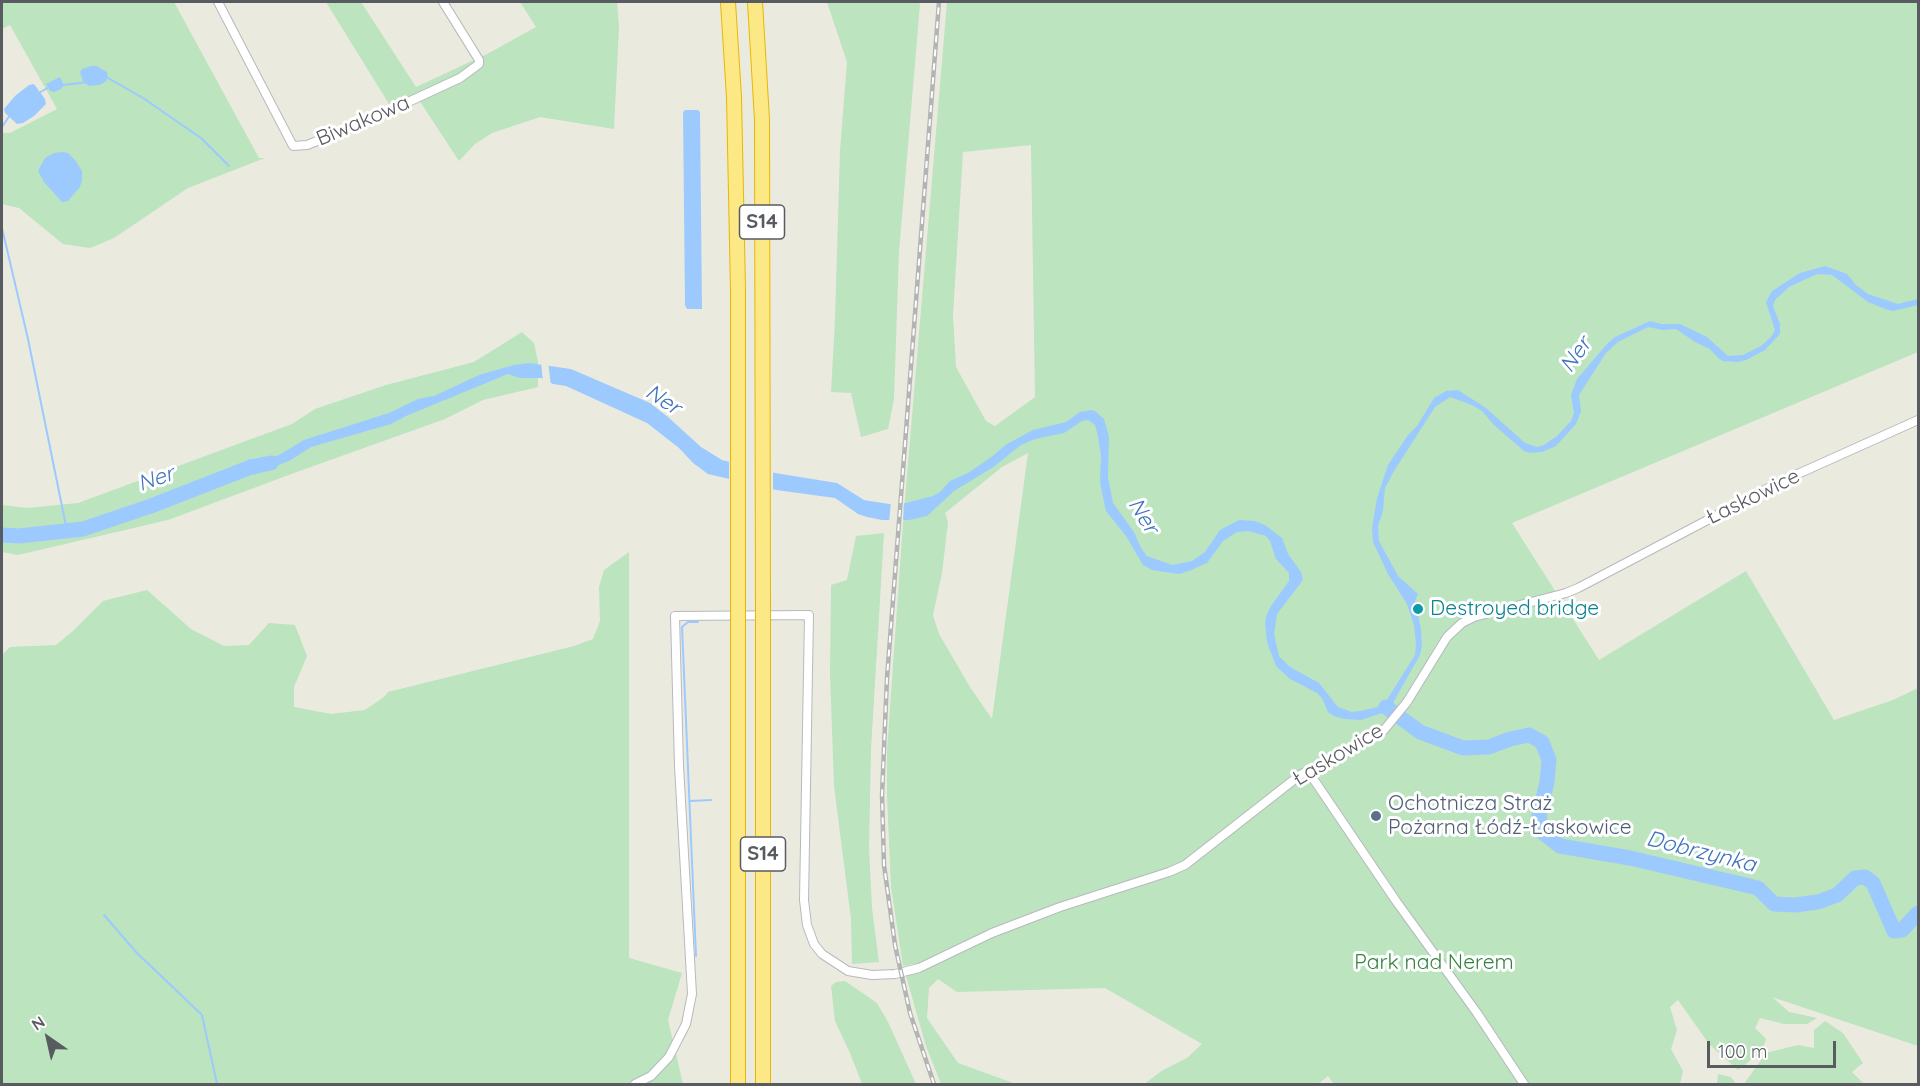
<!DOCTYPE html>
<meta charset="utf-8">
<style>
body{margin:0}
#map{position:relative;width:1920px;height:1086px;overflow:hidden;background:#ebeadf;font-family:Quicksand,sans-serif}
canvas{display:block}
.frame{position:absolute;inset:0;border:3px solid #585b60;pointer-events:none}
.north{position:absolute;left:18px;top:1008px;width:60px;height:60px;-webkit-text-stroke:4px #fff;paint-order:stroke;rotate:326deg;font-size:16px;font-weight:700;line-height:24px;text-align:center;color:#585b60}
.north::after{content:'';display:block;margin:auto;width:21px;height:27px;background:#585b60;clip-path:polygon(50% 0,100% 100%,50% 72%,0 100%)}
.scale{position:absolute;left:1707px;top:1041px;width:129px;height:27px;box-sizing:border-box;border:3px solid #585b60;border-top:0;padding-left:8px;font-size:18px;line-height:21px;white-space:nowrap;color:#585b60;-webkit-text-stroke:4px #fff;paint-order:stroke}
</style>
<div id="map">
<canvas width="1920" height="1086"></canvas>
<div class="frame"></div>
<div class="north">N</div>
<div class="scale">100 m</div>
</div>
<script>
const ctx = document.querySelector('canvas').getContext('2d');
ctx.lineJoin = 'round';
function paint(path, color) { ctx.fillStyle = color; ctx.fill(path, 'evenodd'); }
const shape = rows => new Path2D(rows.map(r => 'M' + r).join(''));
function stroke(path, color, width, dash) { ctx.strokeStyle = color; ctx.lineWidth = width; ctx.lineCap = dash ? 'butt' : 'round'; ctx.setLineDash(dash || []); ctx.stroke(path); }
function write(font, color, halo, rows, align = 'center') {
  ctx.font = font + ' Quicksand,sans-serif'; ctx.lineWidth = 6; ctx.setLineDash([]); ctx.textBaseline = 'middle'; ctx.strokeStyle = halo; ctx.fillStyle = color; for (const [text, x, y, turn = 0] of rows) {
    ctx.save(); ctx.translate(x, y); ctx.rotate((+turn || 0) * Math.PI / 180); ctx.textAlign = isNaN(turn) ? turn : align; if (halo) ctx.strokeText(text, 0, 0); ctx.fillText(text, 0, 0); ctx.restore();
  }
}
paint(shape([
 [2,2,174,2,259,158,265,158,188,188,114,238,90,248,63,244,19,208,2,204,2,133,10,133,57,109,10,25,2,29],
 [326,2,361,2,416,87,489,53,536,27,520,2,617,2,619,26,614,129,540,117,492,133,475,144,459,161,417,97,389,104],
 [827,2,919,2,920,4,899,252,894,399,888,429,861,437,851,393,831,392,835,320,840,151,847,62],
 [947,2,1918,2,1918,352,1512,523,1599,660,1746,571,1834,720,1893,700,1918,688,1918,1046,1772,997,1789,1012,1817,1018,1807,1024,1784,1024,1760,1018,1755,1028,1766,1039,1762,1051,1738,1070,1709,1044,1678,1000,1670,1007,1677,1030,1671,1049,1683,1071,1680,1084,1334,1084,1328,1076,1318,1084,1144,1084,1163,1070,1187,1058,1202,1044,1105,988,957,992,938,979,929,988,927,1018,958,1063,1016,1084,941,1084,926,1046,906,976,935,965,934,957,915,966,913,964,903,966,891,887,887,795,887,751,903,523],
 [1031,145,1035,397,995,426,986,421,956,367,953,315,963,152],
 [1028,453,992,719,970,687,939,634,933,615,942,573,948,522,945,513,1002,467],
 [522,332,534,343,538,362,538,387,483,400,445,419,294,473,168,520,18,555,2,552,2,505,27,508,78,503,292,424,315,409,386,385,474,362],
 [884,533,871,749,869,848,872,908,879,962,852,964,851,919,834,786,830,674,831,585,847,580,856,536],
 [629,552,629,958,682,973,668,1020,683,1084,2,1084,2,655,10,647,56,645,73,631,103,601,147,590,191,629,224,646,249,645,269,623,295,625,307,656,294,687,294,707,331,714,365,710,384,697,388,692,574,646,593,639,600,621,599,587,604,570],
 [845,981,877,1003,888,1022,916,1084,862,1084,850,1053,835,1021,831,986,836,982],
 [1825,1021,1843,1033,1863,1063,1852,1072,1864,1084,1744,1084,1766,1053,1798,1045,1814,1048,1814,1030],
 [1718,1074,1731,1077,1736,1084,1717,1084]
]), '#bbe4bf');
paint(shape([
 [91,66,97,66,107,72,108,78,104,83,99,85,89,86,83,81,80,72,82,69],
 [60,77,64,85,61,89,54,92,50,91,46,84],
 [34,84,45,99,46,104,34,116,23,123,17,124,5,113,4,109,15,96,29,85],
 [685,110,698,110,700,112,702,309,687,309,685,305,683,112],
 [62,152,68,153,75,160,82,171,82,180,80,187,68,201,62,202,44,182,38,171,45,158,54,153],
 [1825,266,1847,274,1856,285,1868,294,1898,304,1918,299,1918,305,1893,311,1885,309,1868,302,1832,275,1817,274,1789,287,1775,300,1773,306,1780,324,1780,334,1765,350,1746,360,1738,362,1723,361,1718,358,1710,349,1695,342,1676,329,1663,330,1648,327,1618,342,1606,353,1579,395,1581,411,1576,424,1556,446,1542,452,1530,453,1524,451,1494,425,1482,411,1472,405,1450,397,1435,407,1394,471,1385,488,1383,511,1378,526,1379,541,1398,576,1418,594,1415,601,1421,629,1422,645,1420,655,1394,701,1393,708,1398,712,1393,717,1385,712,1361,720,1344,719,1334,716,1328,712,1322,698,1317,693,1290,679,1276,666,1267,642,1265,622,1267,614,1271,606,1289,581,1289,573,1276,559,1270,541,1266,536,1248,531,1237,532,1223,541,1207,563,1189,571,1179,574,1152,570,1143,565,1126,536,1106,511,1100,483,1101,456,1098,436,1095,425,1088,420,1082,421,1064,433,1035,439,1021,445,992,468,954,491,927,516,909,520,882,520,867,517,858,514,835,498,776,490,708,474,693,463,679,448,647,423,566,386,553,384,541,378,520,378,508,374,406,416,391,424,311,447,291,460,254,475,248,459,265,461,281,454,304,440,389,413,418,399,434,396,479,375,514,365,529,363,571,369,650,403,668,417,701,447,722,460,769,472,837,483,864,500,889,504,906,503,933,496,940,492,950,481,968,473,990,458,1007,444,1033,430,1066,422,1080,412,1091,410,1095,411,1104,419,1109,437,1108,477,1113,503,1134,532,1141,548,1147,556,1172,565,1192,561,1205,552,1220,530,1239,520,1255,521,1265,525,1282,538,1288,554,1301,572,1303,580,1277,614,1274,634,1279,656,1290,667,1319,683,1338,707,1352,712,1360,711,1378,707,1385,703,1415,655,1416,645,1414,625,1407,604,1388,574,1373,542,1372,528,1377,498,1388,465,1408,435,1417,426,1434,398,1446,391,1458,390,1486,408,1525,443,1537,447,1544,445,1557,436,1571,421,1574,413,1571,395,1577,379,1607,344,1615,337,1650,321,1661,324,1680,324,1707,337,1728,356,1743,355,1761,346,1771,337,1775,330,1766,302,1772,291,1800,273]
]), '#9ccaff');
paint(shape([
 [541,361,548,362,551,386,543,383],
 [729,459,773,470,773,493,729,482],
 [904,500,903,523,889,523,891,501]
]), '#ebeadf');
stroke(shape([
 [108,78,143,98,201,138,229,166],
 [63,85,88,82],
 [39,93,49,87],
 [2,127,10,115],
 [2,228,28,339,67,531],
 [690,801,711,800],
 [104,915,136,952,202,1015,217,1084],
 [696,956,682,627,688,622,698,622]
]), '#9ccaff', 2);
stroke(shape([
 [2,535,19,536,83,529,151,506,251,467,271,463],
 [1386,707,1420,732,1463,748,1489,747,1510,739,1529,735,1542,742,1549,760,1547,782,1539,816,1542,832,1560,846,1630,858,1758,888,1774,904,1795,905,1818,902,1837,895,1855,878,1865,877,1873,883,1894,931,1902,930,1918,913]
]), '#9ccaff', 15);
const street = shape([
 [218,2,293,146,307,145,363,123,460,78,479,64,479,60,443,2],
 [1308,771,1396,901,1477,1013,1524,1084],
 [635,1084,651,1076,669,1057,686,1024,692,994,679,766,675,616,809,615,804,900,807,925,814,944,822,954,848,971,872,975,895,974,919,968,992,933,1060,907,1169,872,1185,865,1300,775,1317,766,1346,753,1384,730,1407,702,1447,637,1462,623,1474,617,1566,593,1578,588,1780,482,1918,420]
]);
const highway = shape([
 [728,2,734,97,738,290,738,607],
 [755,2,762,120,763,607],
 [738,1084,738,624],
 [763,1084,763,623]
]);
stroke(street, '#b7b9be', 10);
stroke(highway, '#e9b701', 16);
stroke(street, '#fff', 8);
stroke(highway, '#fce985', 14);
const rail = shape([
 [934,1084,910,1013,895,945,884,865,882,795,887,678,939,2]
]);
stroke(rail, '#b3b4b4', 4.5);
stroke(rail, '#fff', 2, [7]);
const highwayBridge = shape([
 [738,607,738,624],
 [763,607,763,623]
]);
stroke(highwayBridge, '#e9b701', 16, []);
stroke(highwayBridge, '#fce985', 14);
for (const [x, y, r, color] of [
 [1418,609,6,"#0f9aa8"],
 [1376,816,6,"#5c6f8a"]
]) { const dot = new Path2D(); dot.arc(x, y, r, 0, 2 * Math.PI); ctx.fillStyle = color; ctx.fill(dot); stroke(dot, '#fff', 2); }
for (const [x, y, w] of [
 [762,222,45],
 [763,854,45]
]) { const box = new Path2D(); box.roundRect(x - w / 2, y - 17, w, 34, 4.5); ctx.fillStyle = '#fff'; ctx.fill(box); stroke(box, '#585b60', 1.5); }
write('bold 20px', '#585b60', null, [
 ["S14",762,222],
 ["S14",763,854]
]);
write('21px', '#585b60', '#fff', [
 ["Biwakowa",363,121,-23],
 ["Łaskowice",1753,497,-26],
 ["Łaskowice",1338,755,-31]
]);
write('21px', '#0d838f', '#fff', [
 ["Destroyed bridge",1430,609]
], 'left');
write('21px', '#4e5e75', '#fff', [
 ["Ochotnicza Straż",1388,804],
 ["Pożarna Łódź-Łaskowice",1388,828]
], 'left');
write('21px', '#34833f', '#fff', [
 ["Park nad Nerem",1434,963]
]);
write('italic 22px', '#3f72c1', '#fff', [
 ["Ner",1576,355,-55],
 ["Ner",663,400,33],
 ["Ner",156,479,-19],
 ["Ner",1143,516,58],
 ["Dobrzynka",1701,852,14]
]);
</script>
